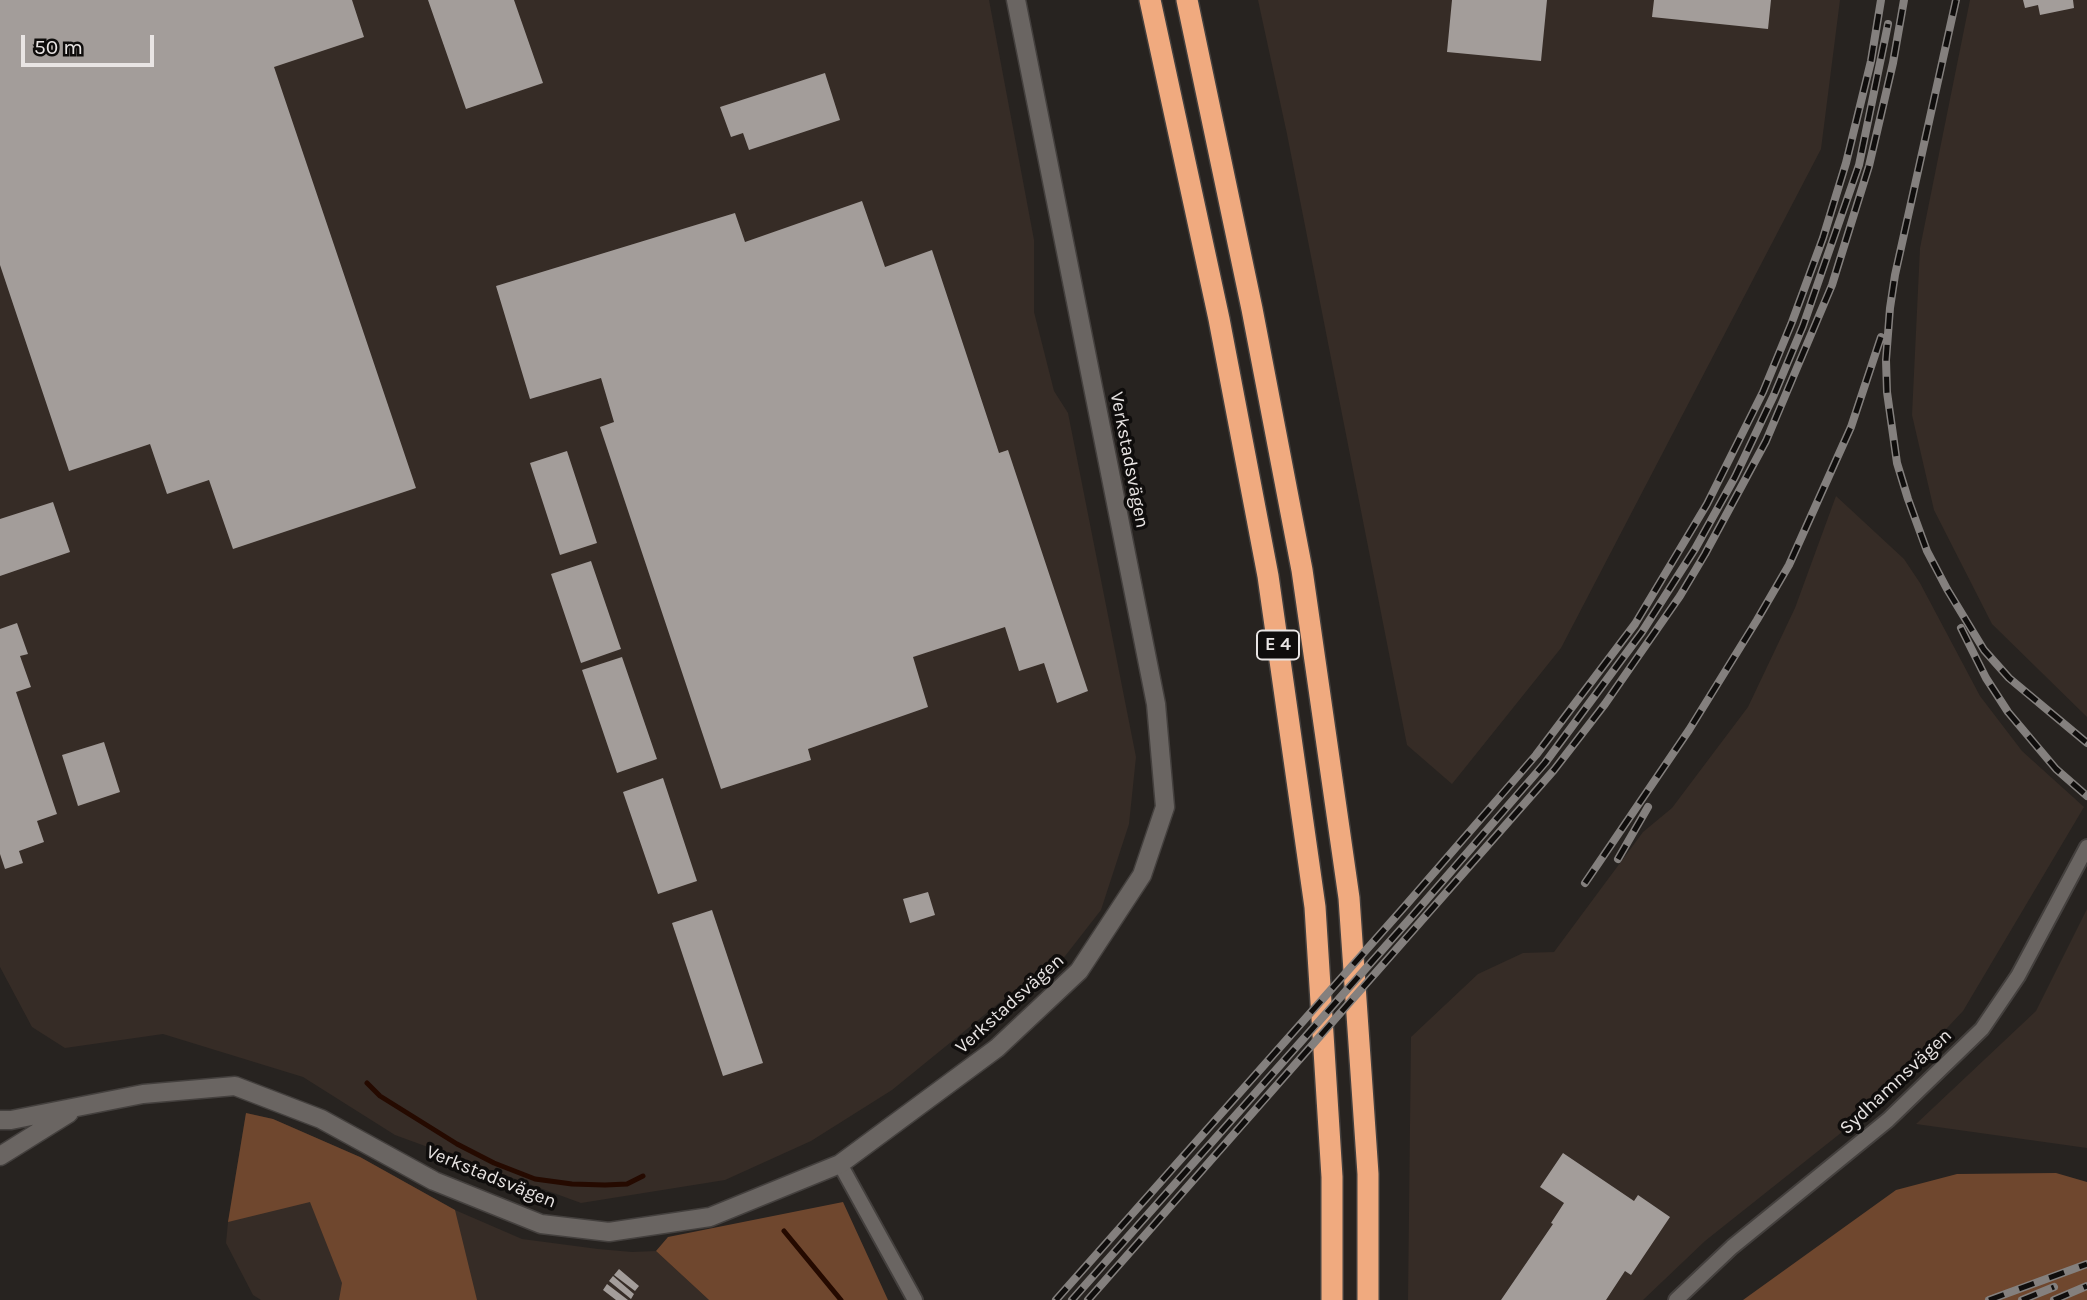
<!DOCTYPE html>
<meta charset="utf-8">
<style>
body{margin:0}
#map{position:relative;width:2087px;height:1300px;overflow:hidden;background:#272320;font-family:Karla,sans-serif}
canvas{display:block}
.scale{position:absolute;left:21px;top:35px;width:133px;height:32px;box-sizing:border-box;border:4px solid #e9e5e4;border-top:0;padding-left:9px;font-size:21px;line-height:24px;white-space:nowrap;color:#e9e5e4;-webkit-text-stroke:5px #0f0d0c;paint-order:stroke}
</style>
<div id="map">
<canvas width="2087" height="1300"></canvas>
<div class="scale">50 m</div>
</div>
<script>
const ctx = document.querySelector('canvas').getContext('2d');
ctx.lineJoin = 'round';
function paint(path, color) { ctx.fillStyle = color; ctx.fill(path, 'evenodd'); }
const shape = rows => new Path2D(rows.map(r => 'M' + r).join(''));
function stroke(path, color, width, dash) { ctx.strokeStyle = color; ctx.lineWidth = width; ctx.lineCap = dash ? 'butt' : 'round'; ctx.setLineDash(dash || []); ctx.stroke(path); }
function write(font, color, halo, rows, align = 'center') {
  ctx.font = font + ' Karla,sans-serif'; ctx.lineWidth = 7; ctx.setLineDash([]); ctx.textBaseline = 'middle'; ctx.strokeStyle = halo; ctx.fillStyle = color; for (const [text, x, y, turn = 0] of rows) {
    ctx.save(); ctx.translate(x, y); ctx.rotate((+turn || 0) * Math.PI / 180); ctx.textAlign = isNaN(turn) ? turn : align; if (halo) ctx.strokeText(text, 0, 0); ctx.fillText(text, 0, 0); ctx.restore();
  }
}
paint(shape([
 [0,0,989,0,1034,240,1034,312,1054,391,1068,413,1136,757,1129,824,1101,910,1062,960,1015,990,892,1090,811,1141,725,1180,581,1203,395,1135,303,1077,163,1034,65,1048,32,1027,0,967],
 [1258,0,1840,0,1821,149,1561,648,1452,784,1407,745,1287,134],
 [1970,0,2087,0,2087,717,1992,624,1934,510,1912,415,1920,248],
 [1836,496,1904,559,1920,583,1980,696,2022,751,2084,807,1963,1011,1871,1109,1705,1241,1643,1300,1408,1300,1411,1037,1478,974,1523,953,1554,952,1643,832,1672,808,1748,707,1795,608],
 [2087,909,2087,1148,1916,1124,2036,1011],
 [246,1113,273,1119,360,1157,455,1210,522,1239,598,1249,632,1252,656,1251,709,1300,261,1300,253,1295,226,1243,228,1222]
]), '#362c26');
paint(shape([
 [246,1113,273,1119,360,1157,455,1210,477,1300,339,1300,342,1283,310,1202,228,1222],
 [2056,1173,2087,1182,2087,1300,1743,1300,1896,1190,1957,1174],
 [843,1202,888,1300,709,1300,656,1251,668,1237]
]), '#6f472e');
stroke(shape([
 [367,1083,380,1096,457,1144,494,1163,535,1179,572,1184,605,1185,627,1184,643,1176],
 [784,1231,841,1300]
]), '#250a00', 5);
paint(shape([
 [0,0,352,0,364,37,274,67,416,488,233,549,209,480,167,494,150,444,69,471,0,265],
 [428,0,514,0,543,83,466,109],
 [1452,0,1547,0,1541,61,1447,52],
 [1654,0,1771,0,1768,29,1652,17],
 [2023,0,2073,0,2074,8,2040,15,2038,5,2025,8],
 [825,73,840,120,749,150,743,133,731,137,720,107],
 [862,201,885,267,932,250,999,453,1008,450,1088,691,1057,703,1044,663,1019,671,1005,627,913,657,928,707,808,749,811,760,721,789,600,427,614,422,601,378,530,399,496,286,735,213,745,242],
 [567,451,597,543,560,555,530,463],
 [53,502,70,552,0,576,0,519],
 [591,561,621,649,581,663,551,574],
 [17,623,28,654,20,656,31,687,16,692,57,814,37,821,44,842,19,851,23,863,5,869,0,854,0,629],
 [622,657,657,759,617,773,582,670],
 [104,742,120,792,78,806,62,755],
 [663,778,697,881,658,894,623,792],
 [928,892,935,915,910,923,903,899],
 [712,910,763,1063,723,1076,672,923],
 [1563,1153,1634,1201,1638,1195,1670,1217,1631,1275,1625,1271,1606,1300,1501,1300,1553,1224,1551,1223,1564,1203,1540,1187],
 [619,1269,639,1286,635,1291,614,1275],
 [613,1276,634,1294,631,1299,609,1281],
 [607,1284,628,1300,616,1300,603,1290]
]), '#a39d9a');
const street = shape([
 [840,1164,915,1300],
 [1676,1300,1732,1247,1888,1120,1982,1029,2018,976,2087,847]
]);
const secondary = shape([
 [0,1120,11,1120,143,1094,235,1086,321,1119,434,1181,541,1224,609,1232,710,1217,840,1164,997,1048,1079,971,1142,875,1165,807,1156,704,1016,0],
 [0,1156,69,1113]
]);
const highway = shape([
 [1150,0,1219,319,1268,576,1315,907,1332,1177,1332,1300],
 [1187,0,1252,309,1302,570,1349,898,1368,1174,1368,1300]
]);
stroke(street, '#44403e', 18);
stroke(secondary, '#44403e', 21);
stroke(highway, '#44403e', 24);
stroke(street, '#6a6562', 14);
stroke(secondary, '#6a6562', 18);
stroke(highway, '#f0aa7f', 21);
const rail = shape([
 [1956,0,1895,275,1890,308,1886,360,1887,392,1897,463,1908,499,1927,551,1947,589,1984,650,2009,678,2087,743],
 [1961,628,1986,678,2008,712,2056,769,2087,796],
 [1618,859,1648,807],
 [1585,883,1689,730,1757,620,1789,565,1851,427,1881,337],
 [1056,1300,1406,905,1536,755,1635,624,1707,504,1763,392,1792,322,1823,238,1846,163,1871,61,1881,0],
 [1072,1300,1415,913,1545,763,1642,632,1695,549,1735,477,1774,395,1803,326,1859,165,1888,24],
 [1088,1300,1554,770,1605,704,1680,596,1705,554,1766,441,1832,285,1869,166,1893,63,1904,0],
 [1989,1300,2087,1264],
 [2022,1300,2054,1287],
 [2054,1300,2087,1286]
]);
stroke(rail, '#84807e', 8);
stroke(rail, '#0f0d0c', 5, [16]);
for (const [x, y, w] of [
 [1278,645,42]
]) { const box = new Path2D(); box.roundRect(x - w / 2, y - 14.5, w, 29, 5); ctx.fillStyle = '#0f0d0c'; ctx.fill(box); stroke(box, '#e9e5e4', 2); }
write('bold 18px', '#e9e5e4', null, [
 ["E 4",1278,645]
]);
write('19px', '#e9e5e4', '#0f0d0c', [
 ["Verkstadsvägen",1129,460,79],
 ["Verkstadsvägen",1010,1004,-42],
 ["Sydhamnsvägen",1896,1082,-43],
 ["Verkstadsvägen",491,1177,22]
]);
</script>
